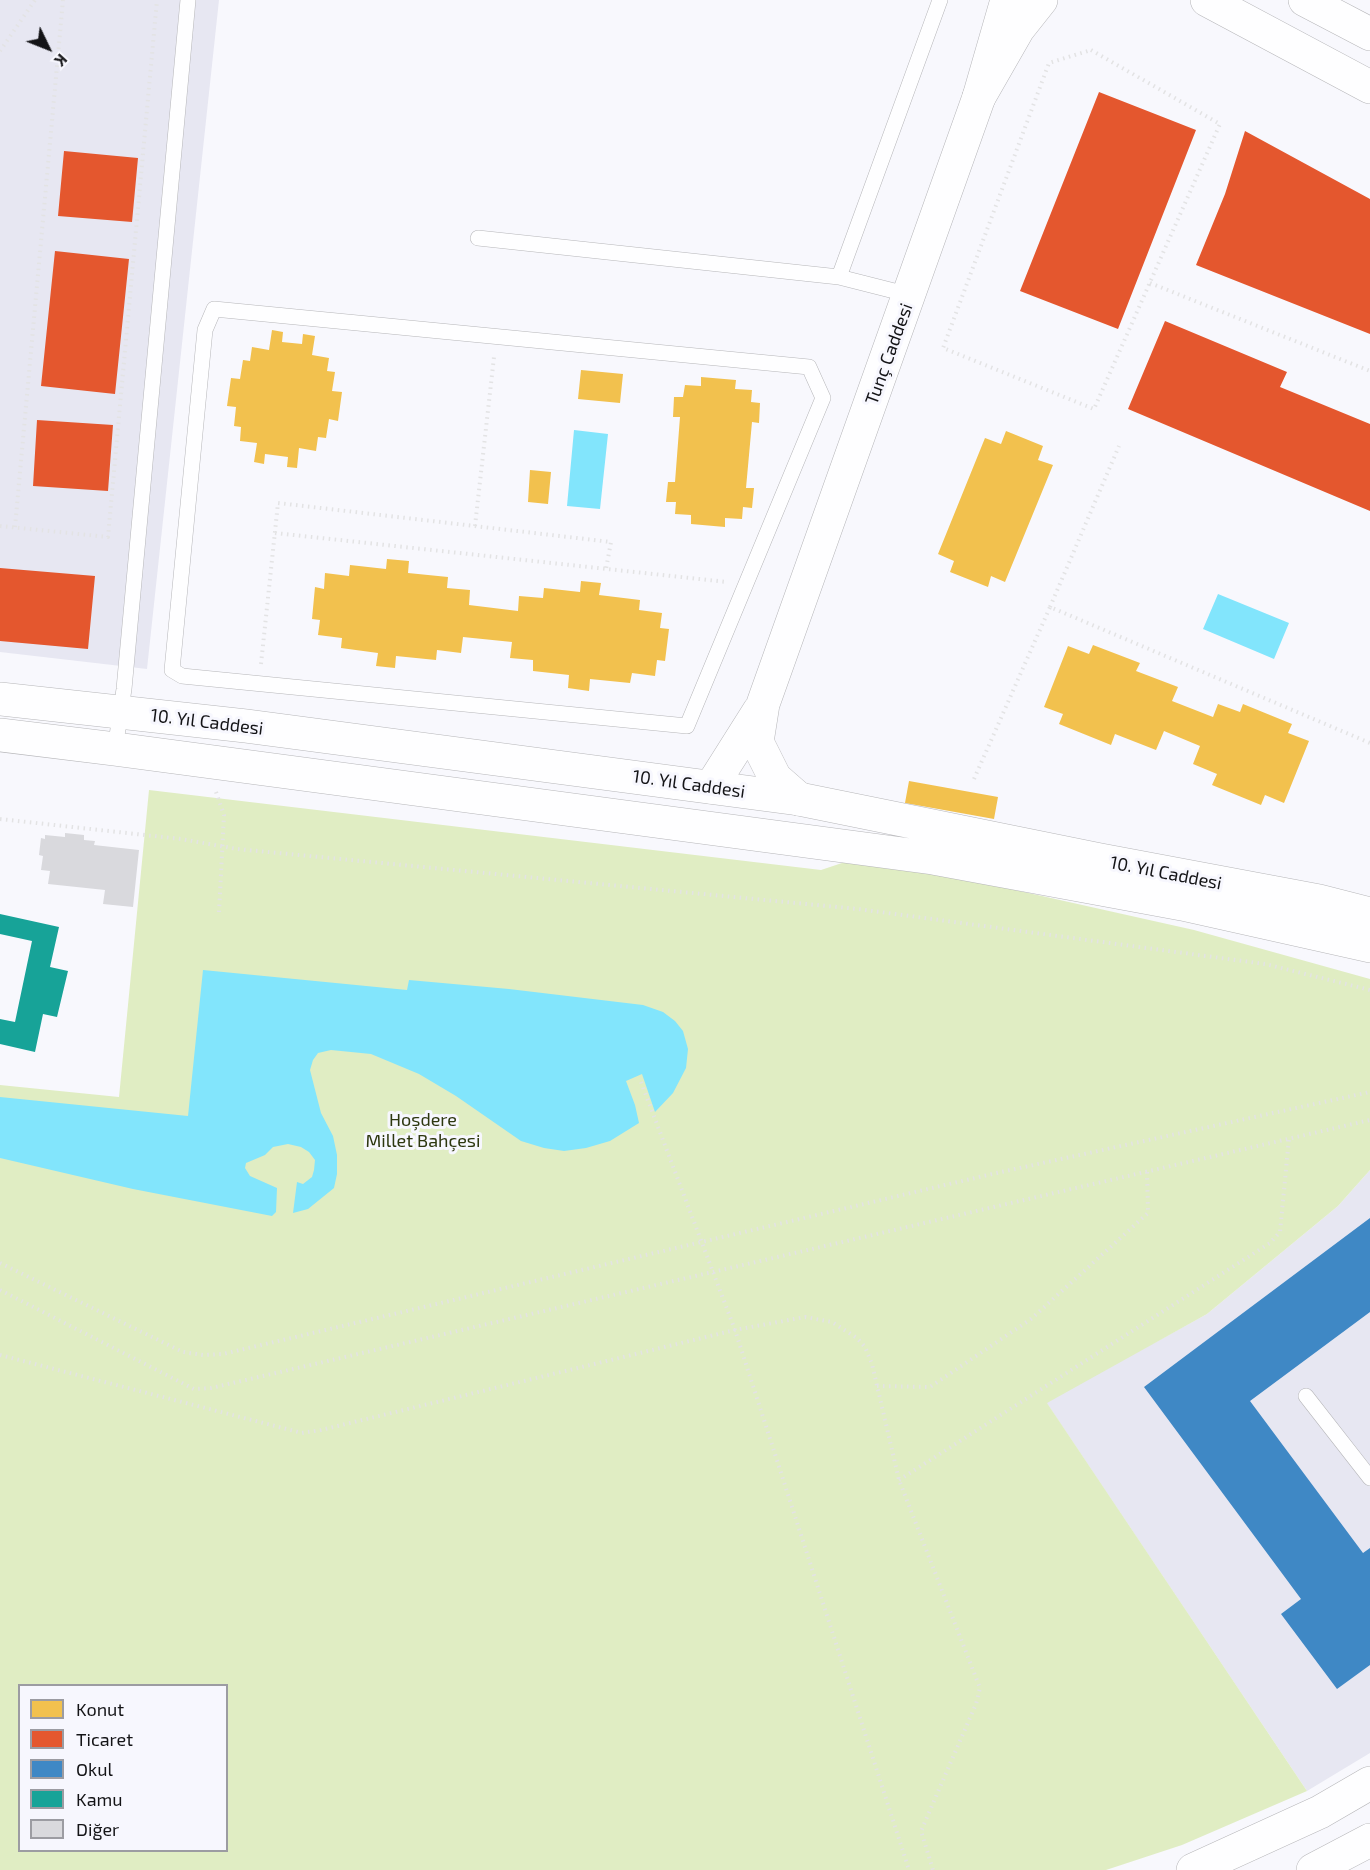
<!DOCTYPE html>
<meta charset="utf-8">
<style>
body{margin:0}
#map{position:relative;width:1370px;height:1870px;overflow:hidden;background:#f8f8fd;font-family:"Exo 2",sans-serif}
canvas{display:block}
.legend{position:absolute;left:18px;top:1684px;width:210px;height:168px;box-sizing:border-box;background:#f7f7fe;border:2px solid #9c9ca2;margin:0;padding:8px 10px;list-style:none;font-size:18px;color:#141417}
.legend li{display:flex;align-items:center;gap:12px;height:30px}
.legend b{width:30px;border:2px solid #9c9ca2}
.north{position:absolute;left:18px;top:18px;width:60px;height:60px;-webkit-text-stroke:4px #f7f7fe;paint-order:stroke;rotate:133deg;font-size:16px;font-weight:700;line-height:24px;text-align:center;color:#141417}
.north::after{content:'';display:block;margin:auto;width:21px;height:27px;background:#141417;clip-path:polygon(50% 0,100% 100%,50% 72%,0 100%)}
</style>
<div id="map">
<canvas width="1370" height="1870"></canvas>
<ul class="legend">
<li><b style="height:16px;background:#f2c14e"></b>Konut</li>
<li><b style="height:16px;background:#e4572e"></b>Ticaret</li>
<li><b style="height:16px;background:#3f88c5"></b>Okul</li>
<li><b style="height:16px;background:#17a398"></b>Kamu</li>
<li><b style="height:16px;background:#d9d9dd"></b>Diğer</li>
</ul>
<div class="north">K</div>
</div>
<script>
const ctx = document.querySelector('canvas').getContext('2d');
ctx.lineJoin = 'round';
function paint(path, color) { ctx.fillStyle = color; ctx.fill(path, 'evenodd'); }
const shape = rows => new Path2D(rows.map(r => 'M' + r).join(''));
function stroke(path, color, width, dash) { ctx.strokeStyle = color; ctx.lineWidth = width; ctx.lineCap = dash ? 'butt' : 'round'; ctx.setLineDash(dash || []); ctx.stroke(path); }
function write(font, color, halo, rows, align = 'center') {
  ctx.font = font + ' "Exo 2",sans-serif'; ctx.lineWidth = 6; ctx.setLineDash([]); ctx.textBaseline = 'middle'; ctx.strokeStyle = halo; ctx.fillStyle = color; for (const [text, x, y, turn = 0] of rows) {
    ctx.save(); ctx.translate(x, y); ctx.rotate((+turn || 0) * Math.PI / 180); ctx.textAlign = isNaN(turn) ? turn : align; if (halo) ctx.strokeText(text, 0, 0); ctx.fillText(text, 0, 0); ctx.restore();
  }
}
paint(shape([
 [0,0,219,0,147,669,0,652],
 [1370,1170,1370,1753,1307,1791,1046,1402,1207,1314,1338,1206]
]), '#e7e7f2');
paint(shape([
 [149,790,821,870,863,856,1194,930,1370,979,1370,1170,1338,1206,1207,1314,1047,1403,1307,1791,1182,1845,1106,1870,0,1870,0,1085,119,1097],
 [20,1686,226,1686,226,1850,20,1850]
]), '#e0edc3');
paint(shape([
 [574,430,608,434,600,509,567,506],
 [1218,594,1289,623,1274,659,1203,629],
 [203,970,407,990,409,980,509,989,643,1005,663,1012,675,1021,683,1031,688,1049,686,1068,673,1093,655,1112,642,1074,626,1081,635,1105,639,1123,610,1141,586,1148,564,1151,544,1148,521,1141,456,1096,419,1074,371,1054,331,1050,318,1053,313,1060,310,1070,321,1113,333,1136,337,1155,337,1174,334,1188,308,1209,293,1213,297,1182,303,1184,312,1177,314,1170,315,1160,309,1152,301,1147,288,1144,273,1147,265,1155,246,1163,245,1168,250,1176,277,1188,276,1212,272,1216,133,1189,0,1158,0,1097,188,1116]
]), '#82e5fc');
paint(shape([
 [272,330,283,332,282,342,302,344,303,334,315,336,312,355,329,358,327,371,335,372,332,391,342,392,338,421,329,419,326,438,318,437,316,451,299,448,297,468,287,467,288,457,265,454,264,464,254,462,257,443,240,441,241,427,234,426,236,407,227,406,231,378,240,379,243,360,250,361,252,347,269,350],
 [581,370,623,374,620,403,578,399],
 [701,377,736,380,735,389,752,390,751,402,760,403,759,423,752,422,746,488,754,488,752,508,743,507,742,519,725,518,725,527,691,524,691,515,675,514,676,502,666,502,668,482,675,482,680,417,673,417,674,397,683,397,685,385,701,386],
 [1006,431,1043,446,1038,460,1053,465,1005,582,991,576,988,587,950,572,954,561,938,554,985,438,1001,444],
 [530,470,551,472,548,504,528,502],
 [387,559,409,561,408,573,448,577,447,588,470,590,469,605,518,611,519,596,543,598,544,588,580,592,581,581,601,583,599,595,640,600,639,610,662,613,660,628,669,629,665,661,657,660,655,676,632,673,630,683,590,679,589,691,568,688,569,675,533,671,533,660,510,658,512,642,463,637,461,653,437,650,436,660,396,656,395,668,376,666,378,653,341,648,342,638,318,635,320,620,312,619,315,587,324,589,325,573,349,576,350,565,386,569],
 [1093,645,1140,663,1136,671,1178,687,1172,701,1213,717,1218,704,1240,712,1243,704,1292,724,1288,733,1309,741,1284,803,1265,795,1261,805,1212,785,1217,774,1193,764,1200,746,1164,731,1156,750,1115,734,1111,745,1059,724,1063,714,1044,707,1068,646,1089,654],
 [909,781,998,797,994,819,905,803]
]), '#f2c14e');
paint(shape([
 [1099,92,1196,130,1118,329,1020,291],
 [1245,131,1370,199,1370,334,1196,265,1225,194],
 [64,151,138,158,132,222,58,216],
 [55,251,129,259,115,394,41,386],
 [1165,321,1287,372,1280,387,1370,424,1370,511,1128,409],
 [37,420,113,425,108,491,33,486],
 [0,568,95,576,88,649,0,641]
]), '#e4572e');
paint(shape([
 [1370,1218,1370,1312,1250,1401,1363,1553,1370,1548,1370,1665,1337,1689,1281,1614,1301,1599,1144,1387]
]), '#3f88c5');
paint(shape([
 [0,914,59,927,50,967,68,971,57,1017,43,1014,35,1052,0,1044,0,1019,15,1022,32,941,0,934]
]), '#17a398');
paint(shape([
 [65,833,84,835,84,840,95,841,94,845,139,850,133,907,103,904,105,890,48,884,50,871,41,870,43,856,39,855,41,838,45,839,45,835,65,837]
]), '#d9d9dd');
const service = shape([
 [478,238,839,277,940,0],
 [839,277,910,295],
 [214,309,809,367,823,398,687,726,182,676,172,670,205,330,214,309],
 [115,749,124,689,188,0],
 [1306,1396,1370,1478]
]);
const tertiary = shape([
 [0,699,246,726,799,799,1100,860,1319,901,1370,914],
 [0,735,115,749,933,858,1182,904,1370,946]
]);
const secondary = shape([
 [711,787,759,711],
 [799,799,775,778,757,742,763,704,979,97,1007,0],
 [1193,1870,1320,1812,1370,1783],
 [1313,1870,1370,1840]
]);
const primary = shape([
 [1207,0,1370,87],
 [1305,0,1370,34],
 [979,97,1018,29,1041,0]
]);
stroke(service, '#b6b6b9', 16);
stroke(tertiary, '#b6b6b9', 34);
stroke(secondary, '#b6b6b9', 34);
stroke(primary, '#b6b6b9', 34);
stroke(shape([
 [1091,50,1220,124,1094,409,943,348,1049,63,1091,50],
 [0,51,35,0],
 [1150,283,1370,371],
 [0,526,108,537,157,0],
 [475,526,494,357],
 [15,527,63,0],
 [275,533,727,582],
 [1050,607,1119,446],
 [261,664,278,503,611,542,606,569],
 [974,779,1050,607,1370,743],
 [216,792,224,815,219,913],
 [0,819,181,839,237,849,858,909,1265,964,1370,990],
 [641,1082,735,1330,909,1870],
 [0,1263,183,1352,203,1355,223,1354,992,1174,1370,1092],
 [0,1290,194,1389,211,1388,1370,1120],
 [0,1355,302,1433,321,1430,735,1330,805,1317,832,1322,857,1338,865,1347,872,1364,899,1480,980,1688,976,1704,921,1831,933,1870],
 [877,1386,930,1387,1031,1319,1148,1213,1147,1171],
 [899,1480,1270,1243,1280,1232,1289,1138]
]), '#e3e3e4', 4, [1.5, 4.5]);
stroke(service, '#fefeff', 15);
stroke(tertiary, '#fefeff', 33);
stroke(secondary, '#fefeff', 33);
stroke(primary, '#fefeff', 33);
write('18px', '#141417', '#f7f7fe', [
 ["Tunç Caddesi",889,354,-70],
 ["10. Yıl Caddesi",207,722,7],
 ["10. Yıl Caddesi",689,784,8],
 ["10. Yıl Caddesi",1166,873,11]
]);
write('18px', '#2d370f', '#f7f7fe', [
 ["Hoşdere",423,1120],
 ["Millet Bahçesi",423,1141]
]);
</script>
